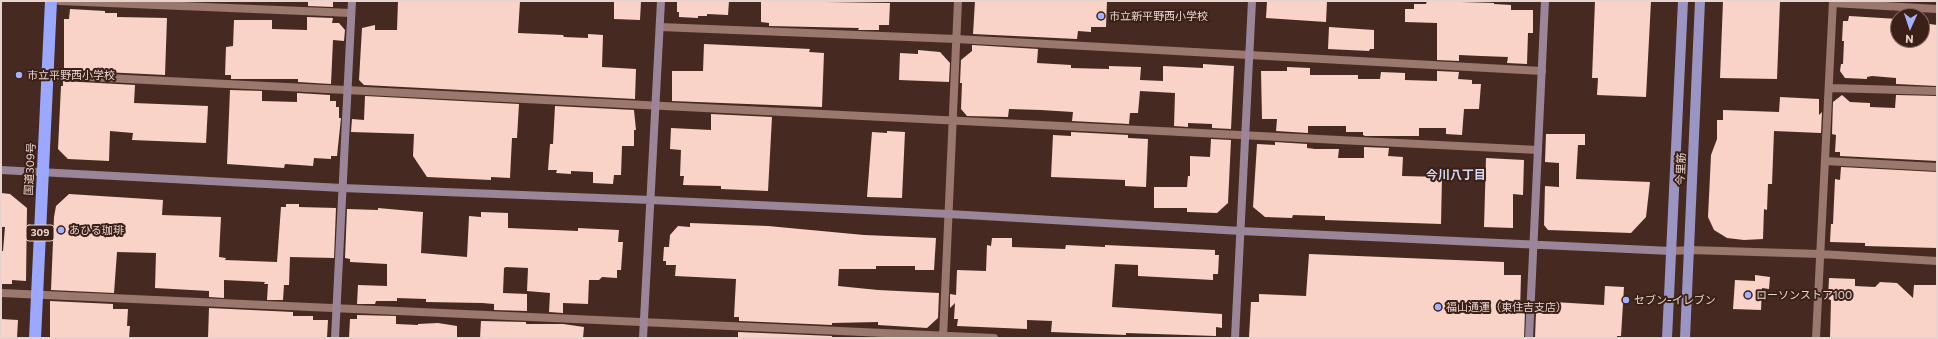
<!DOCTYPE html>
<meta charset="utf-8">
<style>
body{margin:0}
#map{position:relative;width:1938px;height:339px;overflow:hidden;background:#462a21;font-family:Commissioner,sans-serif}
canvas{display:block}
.frame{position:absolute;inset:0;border:2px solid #e8d4ce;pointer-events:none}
.north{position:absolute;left:1890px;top:8px;width:40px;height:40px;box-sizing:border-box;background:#3b2017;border:1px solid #806860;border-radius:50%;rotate:183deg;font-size:11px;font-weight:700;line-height:16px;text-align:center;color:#e8d4ce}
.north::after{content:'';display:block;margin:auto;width:14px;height:18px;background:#a5b1fc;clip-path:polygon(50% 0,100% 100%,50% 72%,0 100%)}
</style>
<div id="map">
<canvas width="1938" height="339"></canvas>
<div class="frame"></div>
<div class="north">N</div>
</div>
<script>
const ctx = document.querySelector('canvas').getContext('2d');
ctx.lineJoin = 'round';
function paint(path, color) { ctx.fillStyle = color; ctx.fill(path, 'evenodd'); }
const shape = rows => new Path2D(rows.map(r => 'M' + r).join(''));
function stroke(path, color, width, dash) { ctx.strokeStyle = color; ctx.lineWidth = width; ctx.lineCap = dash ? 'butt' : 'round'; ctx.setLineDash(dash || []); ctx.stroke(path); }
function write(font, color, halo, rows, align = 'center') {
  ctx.font = font + ' Commissioner,"Noto Sans JP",sans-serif'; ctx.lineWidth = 4; ctx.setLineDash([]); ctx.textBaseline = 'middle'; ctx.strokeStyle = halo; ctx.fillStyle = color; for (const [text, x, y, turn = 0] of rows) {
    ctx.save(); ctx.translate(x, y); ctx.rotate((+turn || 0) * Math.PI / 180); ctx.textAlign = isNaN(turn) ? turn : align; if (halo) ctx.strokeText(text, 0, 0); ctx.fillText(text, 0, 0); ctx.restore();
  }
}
paint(shape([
 [308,1,333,2,333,7,308,6],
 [398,1,520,1,518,33,563,35,564,37,588,38,588,34,603,35,602,67,636,69,635,99,364,85,359,80,362,28,375,25,375,30,397,30],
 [614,1,641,1,640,20,614,19],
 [677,1,729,1,728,15,707,14,707,16,698,16,698,18,679,17,679,12,677,12],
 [761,1,890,3,889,25,879,25,879,30,858,30,859,28,769,26,769,23,761,22],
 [975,1,1107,1,1106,27,1091,27,1091,32,1078,31,1077,39,973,34],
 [1267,1,1327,1,1326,22,1266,18],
 [1427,1,1494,3,1494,4,1511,5,1511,10,1533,10,1533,33,1528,33,1527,64,1507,63,1508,57,1481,56,1459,55,1459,61,1437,60,1437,23,1405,22,1405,9,1414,9,1414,4,1426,4],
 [1595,1,1651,1,1646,97,1597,95,1598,78,1592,78],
 [1723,1,1780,1,1777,79,1720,78],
 [70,9,105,11,105,13,117,13,117,17,167,18,165,75,64,70,64,19,69,19],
 [1849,16,1898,19,1898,40,1922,40,1922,23,1937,25,1937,86,1896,84,1896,78,1872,76,1867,77,1867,79,1845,78,1840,71,1841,64,1843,64,1844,41,1842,41,1843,21,1848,21],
 [307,17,333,18,332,23,339,23,345,30,344,41,333,40,331,84,298,82,298,79,231,79,231,75,225,75,226,47,233,46,234,20,272,20,272,29,307,30],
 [1329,27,1374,30,1374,49,1370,49,1369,51,1328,49],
 [704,44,810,49,809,52,824,53,822,107,672,101,672,71,703,71],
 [972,45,1038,49,1037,63,1071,65,1071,68,1109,69,1109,66,1141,67,1140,80,1163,81,1163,66,1203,68,1203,64,1234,66,1231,129,1212,128,1212,124,1188,123,1188,127,1174,126,1175,93,1140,91,1138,113,1130,113,1129,124,1072,121,1073,112,1041,110,1009,109,1008,117,967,116,961,109,962,83,960,83,961,60,972,51],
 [918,50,940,52,950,63,949,82,899,80,900,53,918,54],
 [1287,67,1310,68,1310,75,1358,75,1358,79,1380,79,1381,72,1405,73,1405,80,1437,81,1437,71,1459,72,1458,79,1472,80,1472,84,1481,84,1479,109,1464,109,1462,135,1446,134,1446,128,1419,128,1419,136,1365,136,1363,135,1363,132,1346,132,1346,126,1308,126,1308,133,1276,131,1277,119,1262,119,1261,71,1287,71],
 [63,81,135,85,134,103,208,106,206,143,132,140,133,133,110,131,109,161,68,159,58,149,61,86,63,86],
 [230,90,262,91,262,101,297,102,297,93,330,95,330,101,336,101,336,107,339,107,339,118,341,118,337,156,331,156,331,159,314,158,313,166,285,164,284,168,227,164],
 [1842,95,1850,102,1870,103,1870,107,1895,108,1896,95,1937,96,1937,161,1840,156,1840,152,1835,152,1836,135,1832,134,1833,102],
 [365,96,519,104,517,138,512,138,510,178,491,177,491,180,427,177,413,156,414,134,351,132,352,119,364,120],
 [1780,97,1819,99,1819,115,1822,112,1821,133,1774,131,1772,184,1768,184,1767,210,1764,209,1763,239,1744,240,1727,238,1714,230,1708,217,1711,155,1717,139,1717,120,1723,120,1723,110,1779,112],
 [555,106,634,110,636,130,634,130,634,146,622,146,621,175,614,175,613,184,593,183,593,172,571,171,571,174,556,173,557,170,548,170,550,144,553,144],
 [711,114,772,117,768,191,721,189,721,186,683,185,684,176,680,176,681,150,670,149,671,128,711,130],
 [887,131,905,132,902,198,867,197,872,132,887,133],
 [1071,132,1128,135,1128,138,1148,139,1146,187,1125,186,1125,180,1051,177,1053,135,1071,136],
 [1546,134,1585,134,1585,145,1578,145,1576,179,1650,182,1646,217,1631,233,1548,230,1544,225,1545,186,1559,187,1559,163,1545,162],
 [1211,139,1231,140,1228,203,1217,213,1187,212,1187,208,1154,208,1154,187,1187,187,1188,176,1190,176,1190,156,1210,157],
 [1275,142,1307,144,1307,148,1315,149,1339,149,1338,158,1364,158,1364,147,1389,148,1388,156,1403,157,1402,176,1442,177,1441,224,1325,220,1325,216,1293,215,1292,218,1265,217,1253,207,1257,144,1275,145],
 [1486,158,1524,160,1523,195,1513,194,1513,228,1484,227],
 [1841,167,1937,172,1937,248,1865,246,1865,243,1830,242,1831,224,1833,224,1835,179,1840,180],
 [1,193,10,194,27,208,26,281,12,280,12,284,1,284,1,251,3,251,5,227,1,227],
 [69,194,163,200,162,215,221,217,219,257,226,258,225,260,277,262,281,207,286,207,286,204,299,204,299,207,336,208,334,258,290,257,289,285,284,285,283,300,267,300,268,284,264,284,265,282,224,280,224,298,209,297,209,291,155,288,156,253,117,252,114,293,51,290,54,217,56,206],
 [378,208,423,212,421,253,467,257,469,216,481,217,481,212,508,213,508,228,578,231,578,228,619,230,618,242,623,242,621,270,617,270,617,278,602,277,599,280,589,280,588,304,563,303,563,313,549,312,550,293,527,291,528,268,506,267,504,268,503,293,527,294,527,311,494,310,494,304,482,303,426,302,426,299,397,298,397,301,376,301,375,304,357,304,358,285,387,286,387,264,350,262,350,259,345,258,347,209,378,210],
 [690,223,768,226,864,235,936,238,934,270,915,270,915,266,876,266,876,269,839,269,838,286,878,290,939,293,938,318,927,328,878,325,878,322,832,323,832,325,739,321,739,317,734,317,736,279,675,276,676,265,666,265,666,261,663,261,664,247,669,247,670,235,678,226,690,227],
 [992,238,1012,238,1012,247,1065,249,1066,245,1105,247,1105,245,1215,250,1215,255,1219,255,1218,274,1213,274,1213,280,1138,276,1138,265,1115,264,1112,307,1222,314,1222,328,1216,327,1216,336,1126,333,1126,335,1051,332,1052,321,1027,320,1027,329,957,326,958,319,954,319,955,303,950,308,950,294,956,295,957,270,986,271,987,245,991,246],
 [1309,254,1504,262,1504,275,1521,275,1520,312,1525,312,1524,338,1249,337,1251,302,1259,302,1259,294,1306,296],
 [1755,275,1770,277,1769,289,1762,288,1761,310,1733,309,1735,280,1755,281],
 [1829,278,1855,279,1855,286,1875,287,1880,282,1897,283,1913,298,1914,285,1937,285,1937,338,1830,338,1831,300,1828,299],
 [1605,286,1624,287,1621,336,1617,336,1617,338,1535,338,1536,312,1554,313,1554,302,1604,305],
 [50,301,113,304,113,309,128,309,127,326,130,326,129,338,50,338],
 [209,308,293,312,293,316,313,316,313,320,328,320,327,338,208,338],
 [357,315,396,316,396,324,418,325,418,324,438,323,457,326,457,338,349,338,350,319,357,319],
 [1,319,18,320,17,338,1,338],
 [481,321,526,322,526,324,563,324,584,327,583,338,480,338],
 [738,332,832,336,832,338,738,338]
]), '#f9d3c7');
stroke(shape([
 [60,1,351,13],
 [1833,3,1937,9],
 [660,27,956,39,1542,71],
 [48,75,1538,150],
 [1829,88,1937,91],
 [1825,161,1937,167],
 [1671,251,1690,250,1820,254,1937,261],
 [1,293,994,338],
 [943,338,958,1],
 [1816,338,1833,1]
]), '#9a786d', 8);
stroke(shape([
 [1,170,342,188,651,200,949,214,1241,231,1671,251],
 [335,338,352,1],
 [643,338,661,1],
 [1235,338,1252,1],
 [1529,338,1545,1]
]), '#9a8698', 8);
stroke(shape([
 [1667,338,1683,1],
 [1685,338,1700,1]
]), '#9b95c3', 10);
stroke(shape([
 [35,338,51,1]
]), '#9ba8fd', 12);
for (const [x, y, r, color] of [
 [1101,16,4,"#a5b1fc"],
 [19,75,4,"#a5b1fc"],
 [61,230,4,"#a5b1fc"],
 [1748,295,4,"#a5b1fc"],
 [1626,300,4,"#a5b1fc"],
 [1438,307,4,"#a5b1fc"]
]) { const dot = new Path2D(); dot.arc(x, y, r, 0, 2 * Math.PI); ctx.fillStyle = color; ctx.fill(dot); stroke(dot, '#3b2017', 1.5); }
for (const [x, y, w] of [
 [40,233,28]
]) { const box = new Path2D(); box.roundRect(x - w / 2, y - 8, w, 16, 3); ctx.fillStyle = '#3b2017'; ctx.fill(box); stroke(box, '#e8d4ce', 1); }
write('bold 10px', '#e8d4ce', null, [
 ["309",40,233]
]);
write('11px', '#e8d4ce', '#3b2017', [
 ["市立新平野西小学校",1109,16],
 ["市立平野西小学校",27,75],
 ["あひる珈琲",69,230],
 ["ローソンストア100",1756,295],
 ["セブン-イレブン",1634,300],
 ["福山通運（東住吉支店）",1446,307]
], 'left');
write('11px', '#e8d4ce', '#3b2017', [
 ["国道309号",30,169,-87],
 ["今里筋",1681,169,-88]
]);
write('bold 12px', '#d4daf7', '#3b2017', [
 ["今川八丁目",1456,175]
]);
</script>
